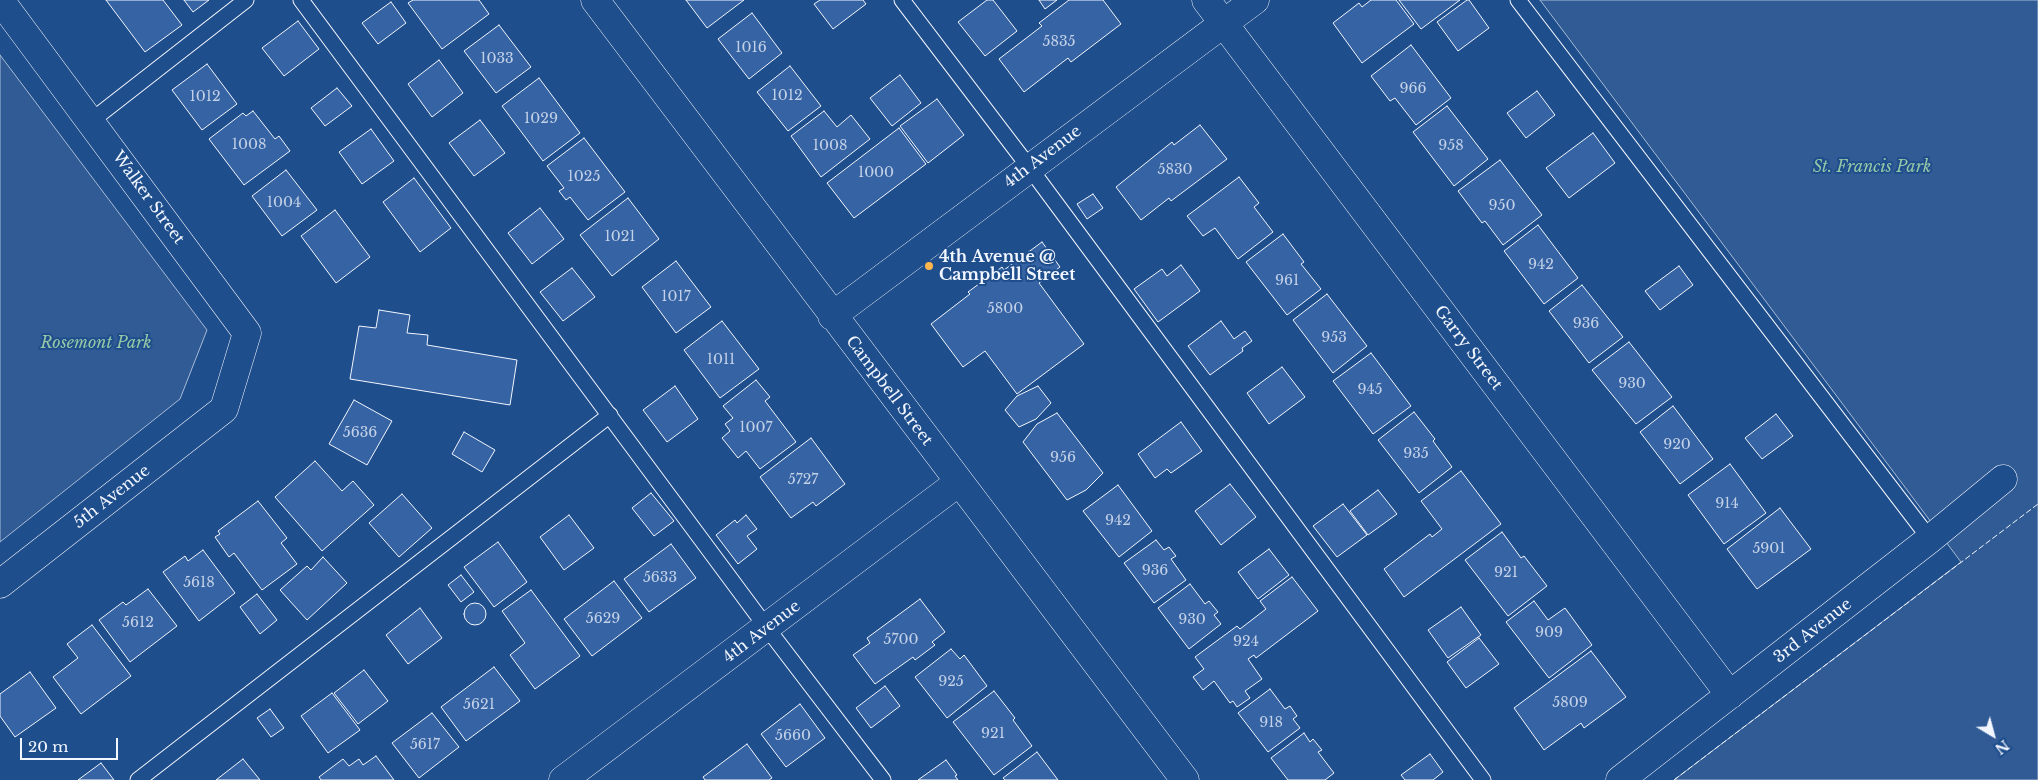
<!DOCTYPE html>
<style>
body{margin:0}
#map{position:relative;width:2038px;height:780px;overflow:hidden;background:#1f4e8c;font-family:"Libre Baskerville",serif}
canvas{display:block}
.north{position:absolute;left:1968px;top:710px;width:50px;height:50px;-webkit-text-stroke:4px #1f4e8c;paint-order:stroke;rotate:143deg;font-size:14px;font-weight:700;line-height:20px;text-align:center;color:#f2f6ff}
.north::after{content:'';display:block;margin:auto;width:18px;height:22px;background:#f2f6ff;clip-path:polygon(50% 0,100% 100%,50% 72%,0 100%)}
.scale{position:absolute;left:20px;top:738px;width:98px;height:22px;box-sizing:border-box;border:2px solid #f2f6ff;border-top:0;padding-left:6px;font-size:15px;line-height:18px;white-space:nowrap;color:#f2f6ff;-webkit-text-stroke:4px #1f4e8c;paint-order:stroke}
</style>
<div id="map">
<canvas width="2038" height="780"></canvas>
<div class="north">N</div>
<div class="scale">20 m</div>
</div>
<script>
const ctx = document.querySelector('canvas').getContext('2d');
ctx.lineJoin = 'round';
function paint(path, color) { ctx.fillStyle = color; ctx.fill(path, 'evenodd'); }
const shape = rows => new Path2D(rows.map(r => 'M' + r).join(''));
function stroke(path, color, width, dash) { ctx.strokeStyle = color; ctx.lineWidth = width; ctx.lineCap = dash ? 'butt' : 'round'; ctx.setLineDash(dash || []); ctx.stroke(path); }
function write(font, color, halo, rows, align = 'center') {
  ctx.font = font + ' "Libre Baskerville",serif'; ctx.lineWidth = 4; ctx.setLineDash([]); ctx.textBaseline = 'middle'; ctx.strokeStyle = halo; ctx.fillStyle = color; for (const [text, x, y, turn = 0] of rows) {
    ctx.save(); ctx.translate(x, y); ctx.rotate((+turn || 0) * Math.PI / 180); ctx.textAlign = isNaN(turn) ? turn : align; if (halo) ctx.strokeText(text, 0, 0); ctx.fillText(text, 0, 0); ctx.restore();
  }
}
const built = shape([
 [1540,0,2038,0,2038,780,1674,780,1961,562,1540,0],
 [0,55,207,330,180,399,0,542,0,55]
]);
paint(built, '#305b95');
stroke(built, '#a8bbd7', 1);
const building = shape([
 [106,0,163,0,182,25,145,52,106,0],
 [184,0,209,0,193,12,184,0],
 [413,0,479,0,489,14,442,49,408,3,413,0],
 [686,0,744,0,707,28,686,0],
 [820,0,863,0,866,4,833,29,814,4,820,0],
 [987,0,993,0,1017,31,985,56,958,22,987,0],
 [1039,0,1057,0,1045,9,1039,0],
 [1069,0,1103,0,1121,24,1071,62,1068,58,1024,92,999,59,1042,26,1039,23,1069,0],
 [1371,0,1396,0,1414,24,1362,63,1333,23,1359,3,1362,7,1371,0],
 [1399,0,1460,0,1421,29,1399,0],
 [1467,0,1469,0,1489,28,1458,51,1437,22,1467,0],
 [391,2,406,23,378,44,362,23,391,2],
 [752,13,782,53,749,79,718,39,752,13],
 [298,21,319,49,284,76,262,48,298,21],
 [499,25,531,67,496,93,464,51,499,25],
 [1411,45,1451,98,1416,125,1395,98,1390,101,1371,76,1411,45],
 [439,60,463,93,432,117,408,84,439,60],
 [207,64,237,104,202,130,172,90,207,64],
 [790,66,821,106,788,131,757,92,790,66],
 [900,75,921,103,892,126,870,98,900,75],
 [539,78,580,133,543,161,502,106,539,78],
 [337,88,352,106,325,126,311,108,337,88],
 [1537,91,1555,115,1526,138,1507,113,1537,91],
 [937,99,964,135,928,163,900,126,937,99],
 [1447,106,1488,159,1454,186,1413,132,1447,106],
 [253,111,275,139,279,136,290,151,244,185,209,139,243,113,246,116,253,111],
 [824,111,837,127,851,115,870,139,821,177,791,136,824,111],
 [480,120,505,153,474,176,449,143,480,120],
 [1200,125,1227,159,1171,201,1169,198,1141,220,1116,187,1172,142,1174,145,1200,125],
 [899,128,926,164,854,218,827,183,899,128],
 [371,129,394,161,362,184,339,152,371,129],
 [1593,133,1615,163,1569,198,1546,168,1593,133],
 [584,138,625,192,588,220,570,197,566,200,559,191,564,188,547,166,584,138],
 [1500,160,1542,215,1503,245,1485,221,1482,223,1458,191,1500,160],
 [286,170,317,210,282,236,252,196,286,170],
 [1239,177,1259,203,1254,207,1273,232,1238,259,1215,228,1203,236,1187,216,1239,177],
 [414,178,451,228,420,252,383,202,414,178],
 [1093,194,1103,208,1087,219,1077,204,1093,194],
 [628,198,659,239,612,276,580,235,628,198],
 [540,208,564,239,532,264,508,233,540,208],
 [335,210,370,257,336,283,301,236,335,210],
 [1538,225,1578,278,1544,304,1504,251,1538,225],
 [1283,234,1304,262,1301,264,1321,289,1287,315,1246,262,1283,234],
 [1042,242,1060,267,1039,283,1084,344,1017,394,985,351,963,367,931,324,970,294,968,292,1002,267,1004,270,1042,242],
 [676,261,711,307,676,333,642,287,676,261],
 [1181,265,1200,291,1158,322,1134,289,1162,269,1167,276,1181,265],
 [1679,266,1693,285,1660,310,1645,291,1679,266],
 [572,268,595,297,563,321,540,292,572,268],
 [1582,285,1623,337,1589,363,1549,311,1582,285],
 [1327,294,1367,346,1333,373,1293,320,1327,294],
 [379,310,410,315,407,333,428,335,427,345,517,360,510,405,350,379,359,326,376,328,379,310],
 [722,321,759,369,720,398,684,350,722,321],
 [1221,321,1234,339,1245,331,1252,341,1242,348,1243,351,1210,375,1188,346,1221,321],
 [1629,342,1672,397,1636,424,1592,370,1629,342],
 [1371,353,1411,406,1373,434,1333,381,1371,353],
 [1282,367,1305,397,1269,424,1247,393,1282,367],
 [756,380,770,397,765,401,796,442,760,469,746,451,738,458,722,438,730,431,725,424,733,418,723,406,756,380],
 [675,386,698,419,667,442,643,410,675,386],
 [1038,386,1051,403,1036,419,1019,427,1005,410,1017,396,1038,386],
 [354,400,392,421,367,465,329,444,354,400],
 [1673,406,1713,459,1680,484,1640,432,1673,406],
 [1414,412,1435,439,1433,441,1452,467,1419,493,1378,440,1414,412],
 [1057,413,1103,473,1086,490,1067,500,1023,442,1037,424,1057,413],
 [1776,414,1793,436,1762,459,1745,438,1776,414],
 [1181,422,1202,451,1171,473,1167,469,1155,478,1138,454,1181,422],
 [464,432,495,450,482,472,452,454,464,432],
 [811,438,845,484,816,506,813,502,791,518,760,477,811,438],
 [315,461,342,491,353,481,374,505,322,551,275,497,315,461],
 [1730,464,1766,513,1724,544,1688,495,1730,464],
 [1461,471,1501,524,1404,597,1384,569,1430,534,1432,537,1442,529,1421,501,1461,471],
 [1230,484,1256,517,1221,545,1195,511,1230,484],
 [1118,485,1152,531,1119,557,1083,511,1118,485],
 [1378,490,1397,514,1368,535,1350,511,1378,490],
 [651,493,674,521,654,536,632,508,651,493],
 [402,494,432,528,399,557,369,523,402,494],
 [258,501,287,538,281,543,297,564,262,590,234,553,229,557,215,537,220,534,218,531,258,501],
 [1343,504,1367,535,1337,557,1313,526,1343,504],
 [1780,508,1811,549,1757,589,1727,549,1780,508],
 [569,515,594,548,564,570,540,537,569,515],
 [746,515,757,529,747,536,757,549,738,564,716,535,735,520,737,523,746,515],
 [1502,532,1521,558,1524,556,1547,586,1508,616,1465,560,1502,532],
 [1156,540,1164,550,1169,547,1176,556,1171,559,1186,580,1154,603,1124,563,1156,540],
 [498,542,527,582,494,607,464,567,498,542],
 [671,544,696,578,649,612,624,579,671,544],
 [1269,549,1289,575,1258,599,1238,572,1269,549],
 [203,550,235,593,199,621,163,572,185,556,188,561,203,550],
 [323,557,347,583,307,620,280,590,307,566,311,570,323,557],
 [461,575,474,592,461,602,448,585,461,575],
 [1292,577,1318,611,1256,658,1254,655,1248,659,1262,679,1245,691,1250,698,1237,707,1233,701,1230,703,1214,681,1203,690,1193,677,1204,669,1195,657,1237,626,1240,629,1266,609,1260,601,1292,577],
 [614,581,642,618,592,656,564,619,614,581],
 [1190,584,1205,604,1209,601,1218,612,1214,615,1221,624,1189,649,1158,608,1190,584],
 [148,589,177,626,130,662,99,620,123,602,126,605,148,589],
 [531,590,580,656,535,689,510,655,525,643,502,611,531,590],
 [257,594,277,620,260,634,240,607,257,594],
 [920,599,945,632,932,642,935,645,915,660,913,657,875,684,853,655,870,643,867,638,920,599],
 [1534,601,1548,620,1565,608,1592,645,1549,678,1506,622,1534,601],
 '464 614a11 11 0 1 1 22 0a11 11 0 1 1-22 0Z',
 [1461,607,1481,635,1448,658,1428,630,1461,607],
 [420,608,442,638,408,664,386,635,420,608],
 [92,625,131,676,81,714,53,677,78,658,67,644,92,625],
 [1479,638,1499,664,1466,688,1447,662,1479,638],
 [951,649,960,659,964,655,987,686,947,718,915,677,951,649],
 [1591,651,1626,697,1584,728,1581,723,1544,750,1514,708,1591,651],
 [494,667,520,701,466,741,441,707,494,667],
 [364,670,388,701,358,724,334,693,364,670],
 [30,672,56,708,15,737,0,716,0,694,30,672],
 [885,686,900,706,871,728,856,708,885,686],
 [1270,689,1285,709,1290,706,1297,716,1293,719,1300,728,1268,752,1238,713,1270,689],
 [994,691,1015,718,1013,720,1032,746,994,775,953,722,994,691],
 [332,693,360,730,328,753,301,716,332,693],
 [800,704,825,738,786,767,761,734,800,704],
 [270,709,284,728,271,737,257,718,270,709],
 [432,713,459,747,419,778,392,743,432,713],
 [1304,733,1310,742,1313,739,1322,750,1318,752,1334,773,1325,780,1288,780,1271,758,1304,733],
 [747,744,772,778,769,780,705,780,703,777,747,744],
 [1037,752,1058,780,1005,780,1003,778,1037,752],
 [1430,754,1443,772,1433,780,1405,780,1401,775,1430,754],
 [376,756,394,780,321,780,319,777,343,759,349,766,359,759,363,765,376,756],
 [243,759,260,780,216,780,243,759],
 [946,760,957,775,955,776,958,780,918,780,946,760],
 [101,763,114,780,78,780,101,763]
]);
paint(building, '#3563a3');
stroke(building, '#f2f6ff', 1);
const lane = shape([
 [301,0,767,628,883,780],
 [902,0,1029,167,1483,780],
 [1518,0,1930,539],
 [91,121,246,0],
 [138,780,610,415]
]);
const street = shape([
 [1206,0,1730,695],
 [0,584,224,409,247,333,0,0],
 [1620,780,1930,539,2003,479]
]);
const secondary = shape([
 [595,0,1185,780],
 [832,316,1255,0],
 [563,780,959,482]
]);
stroke(lane, '#f2f6ff', 17);
stroke(street, '#f2f6ff', 29);
stroke(secondary, '#f2f6ff', 29);
stroke(lane, '#1f4e8c', 15);
stroke(street, '#1f4e8c', 28);
stroke(secondary, '#1f4e8c', 28);
stroke(shape([
 [1674,780,2038,504]
]), '#f2f6ff', 1, [6, 2.5]);
for (const [x, y, r, color] of [
 [929,266,5,"#ffb74d"]
]) { const dot = new Path2D(); dot.arc(x, y, r, 0, 2 * Math.PI); ctx.fillStyle = color; ctx.fill(dot); stroke(dot, '#1f4e8c', 2); }
write('14px', '#c3d1e8', null, [
 ["5835",1059,42],
 ["1016",751,48],
 ["1033",497,59],
 ["966",1413,89],
 ["1012",787,96],
 ["1012",205,97],
 ["1029",541,119],
 ["1008",249,145],
 ["1008",830,146],
 ["958",1451,146],
 ["5830",1175,170],
 ["1000",876,173],
 ["1025",584,177],
 ["1004",284,203],
 ["950",1502,206],
 ["1021",620,237],
 ["942",1541,265],
 ["961",1287,281],
 ["1017",676,297],
 ["5800",1005,309],
 ["936",1586,324],
 ["953",1334,338],
 ["1011",721,360],
 ["930",1632,384],
 ["945",1370,390],
 ["1007",756,428],
 ["5636",360,433],
 ["920",1677,445],
 ["935",1416,454],
 ["956",1063,458],
 ["5727",803,480],
 ["914",1727,504],
 ["942",1118,521],
 ["5901",1769,549],
 ["936",1155,571],
 ["921",1506,573],
 ["5633",660,578],
 ["5618",199,583],
 ["5629",603,619],
 ["930",1192,620],
 ["5612",138,623],
 ["909",1549,633],
 ["5700",901,640],
 ["924",1246,642],
 ["925",951,682],
 ["5809",1570,703],
 ["5621",479,705],
 ["918",1271,723],
 ["921",993,734],
 ["5660",793,736],
 ["5617",425,745]
]);
write('16px', '#f2f6ff', '#1f4e8c', [
 ["4th Avenue",1043,157,-37],
 ["Walker Street",148,198,54],
 ["Garry Street",1468,348,53],
 ["Campbell Street",889,391,53],
 ["5th Avenue",112,497,-38],
 ["3rd Avenue",1813,631,-38],
 ["4th Avenue",762,632,-37]
]);
write('italic 16px', '#97c8a6', '#1f4e8c', [
 ["St. Francis Park",1872,167],
 ["Rosemont Park",96,343]
]);
write('bold 16px', '#f2f6ff', '#1f4e8c', [
 ["4th Avenue @",939,257],
 ["Campbell Street",939,275]
], 'left');
</script>
